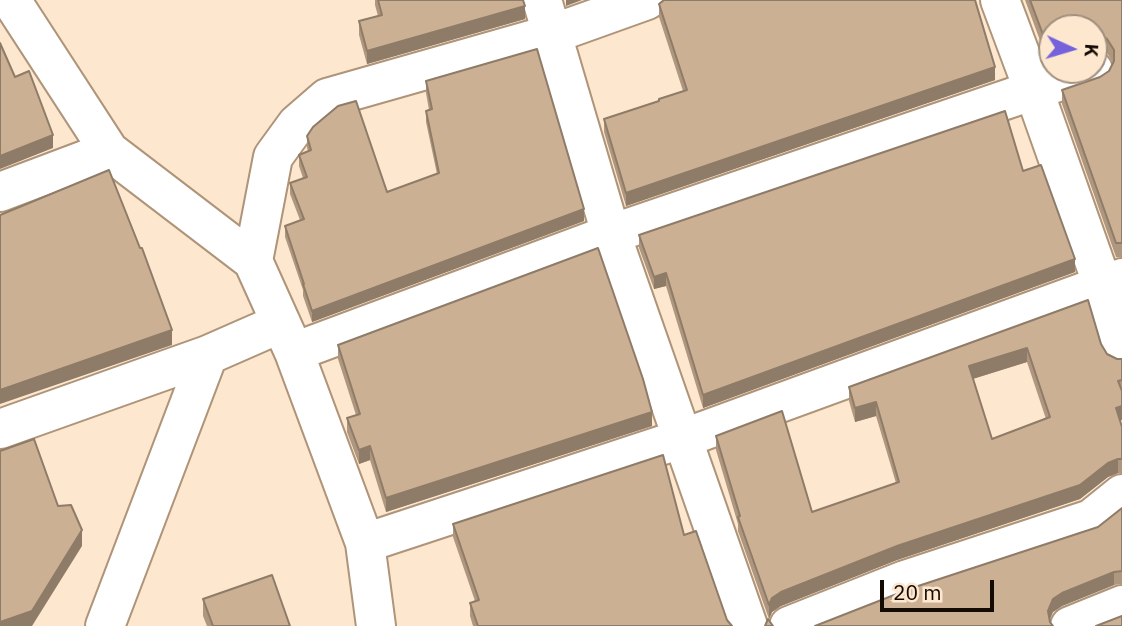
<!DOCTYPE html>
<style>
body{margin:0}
#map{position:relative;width:1122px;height:626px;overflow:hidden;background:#fee7cf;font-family:"IBM Plex Sans",sans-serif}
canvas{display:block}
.north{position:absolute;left:1038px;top:14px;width:70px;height:70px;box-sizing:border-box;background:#fee7cf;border:2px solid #a08f7d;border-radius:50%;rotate:94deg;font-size:19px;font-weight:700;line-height:28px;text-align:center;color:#130a02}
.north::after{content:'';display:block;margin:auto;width:24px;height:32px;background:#7461db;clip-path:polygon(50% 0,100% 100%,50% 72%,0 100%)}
.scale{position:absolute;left:880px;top:580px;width:114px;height:32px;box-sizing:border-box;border:4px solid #130a02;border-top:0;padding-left:9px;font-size:21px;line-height:24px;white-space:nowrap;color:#130a02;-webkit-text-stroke:5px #fee7cf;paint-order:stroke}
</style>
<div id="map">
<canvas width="1122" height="626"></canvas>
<div class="north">K</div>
<div class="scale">20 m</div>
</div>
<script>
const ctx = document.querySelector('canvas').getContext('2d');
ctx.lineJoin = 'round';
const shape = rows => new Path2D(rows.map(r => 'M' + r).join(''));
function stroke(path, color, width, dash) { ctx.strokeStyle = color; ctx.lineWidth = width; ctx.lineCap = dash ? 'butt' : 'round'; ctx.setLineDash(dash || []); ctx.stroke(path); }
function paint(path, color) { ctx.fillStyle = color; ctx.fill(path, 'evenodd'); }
const minor = shape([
 [542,0,611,234,748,626],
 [1000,0,1034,91,1103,286,1122,352],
 [109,151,253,261,294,352,365,543,376,626],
 [0,192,109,151,11,0],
 [253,261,273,157,297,124,327,98,552,34,647,0],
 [294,352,611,234,1093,70],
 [0,429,208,355,281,323],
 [365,543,684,438,1122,278],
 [105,626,208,355],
 [789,626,905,580,1091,519,1122,494],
 [1070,626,1122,605]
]);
stroke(minor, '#ae9479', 42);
stroke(minor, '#fff', 38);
paint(shape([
 [375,0,523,0,525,19,367,64,359,35,359,21,378,16,375,5],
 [1025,0,1122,0,1122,257,1116,257,1062,104,1062,90,1100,77,1109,71,1113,63,1107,53,1097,48,1094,49,1094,28,1052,28,1052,61,1048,62],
 [659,4,995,80,626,206,604,132,604,119,659,102,659,99,683,91,659,17],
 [426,81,584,221,312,322,303,296,303,290,285,237,285,226,300,220,290,194,290,183,303,178,299,166,299,155,308,151,307,148,307,136,387,192,437,174,426,122,426,111,429,110,426,93],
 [1023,171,1075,272,703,408,666,286,654,289,639,248,639,235],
 [1088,300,1101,344,1107,354,1117,359,1122,359,1122,420,1120,420,1122,427,1122,473,1118,473,1108,477,1080,499,897,560,781,606,772,612,769,619,738,531,738,524,716,450,716,436,812,512,896,483,876,416,855,422,849,401,849,387],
 [1027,362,1046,419,992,439,973,379],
 [338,345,652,426,386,512,370,460,359,464,347,432,347,418,356,415,338,359],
 [1122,508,1122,584,1114,585,1062,606,1053,612,815,626,1098,527],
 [453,524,684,535,727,620,732,626,473,626,470,616,470,603,475,601,453,537],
 [203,599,290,626,207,626,203,616]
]), '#af977f');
paint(shape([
 [566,0,582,0,566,6],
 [525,6,525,19,367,64,367,51],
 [1052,47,1052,61,1048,62,1048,48],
 [995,67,995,80,626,206,626,193],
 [53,135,53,148,0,169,0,156],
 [584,209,584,221,312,322,312,311],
 [1075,259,1075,272,703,408,703,395],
 [666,273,666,286,654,289,654,277],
 [172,330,172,345,0,404,0,390],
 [1027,348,1027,362,969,380,969,366],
 [876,402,876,416,855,422,855,408],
 [1122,406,1122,420,1116,422,1116,408],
 [652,412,652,426,386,512,386,498],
 [370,446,370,460,359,464,359,450],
 [1118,459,1118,473,1108,477,1080,499,897,560,781,606,772,612,769,619,769,605,772,598,781,592],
 [82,530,82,546,32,626,0,626,0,622],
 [1114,572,1114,585,1062,606,1053,612,1048,624,1048,611,1053,599,1062,593]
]), '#8e7b68');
const building = shape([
 [378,0,523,0,525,6,367,51,359,21,382,15,378,0],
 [664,0,975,0,995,67,626,193,604,119,659,101,659,99,687,90,659,4,664,0],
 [1030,0,1122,0,1122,243,1116,243,1062,90,1100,77,1109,71,1114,61,1114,50,1107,39,1097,34,1094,35,1094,28,1052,28,1052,47,1048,48,1030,0],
 [0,43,15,77,29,71,53,135,0,156,0,43],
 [537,49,584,209,312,311,303,284,304,284,285,226,304,219,290,183,307,177,299,155,311,150,307,136,313,127,338,106,356,101,387,192,439,173,426,111,432,109,426,81,537,49],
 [1005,111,1023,171,1041,165,1075,259,703,395,666,273,654,277,639,235,1005,111],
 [109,170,140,248,142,248,172,330,0,390,0,215,109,170],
 [598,248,643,379,652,412,386,498,370,446,359,450,347,418,360,414,338,345,598,248],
 [1088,300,1101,344,1107,354,1117,359,1122,359,1122,380,1118,381,1122,391,1122,406,1116,408,1122,427,1122,459,1118,459,1108,463,1080,485,897,546,781,592,772,598,769,605,738,517,740,516,716,436,782,411,812,512,899,482,876,402,855,408,849,387,1088,300],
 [1027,348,1050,417,992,439,969,366,1027,348],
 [34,439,58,506,71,505,82,530,32,611,0,622,0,451,34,439],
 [663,455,684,535,696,531,727,620,732,626,478,626,470,603,479,600,453,524,663,455],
 [1122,508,1122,571,1114,572,1062,593,1053,599,1048,611,1050,622,1053,626,815,626,912,588,1098,527,1122,508],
 [272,575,290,626,213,626,203,599,272,575],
 [1122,616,1122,626,1096,626,1122,616],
 [768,619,773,626,765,626,768,619]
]);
paint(building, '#cbb094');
stroke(building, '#8e7b68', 2);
</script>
